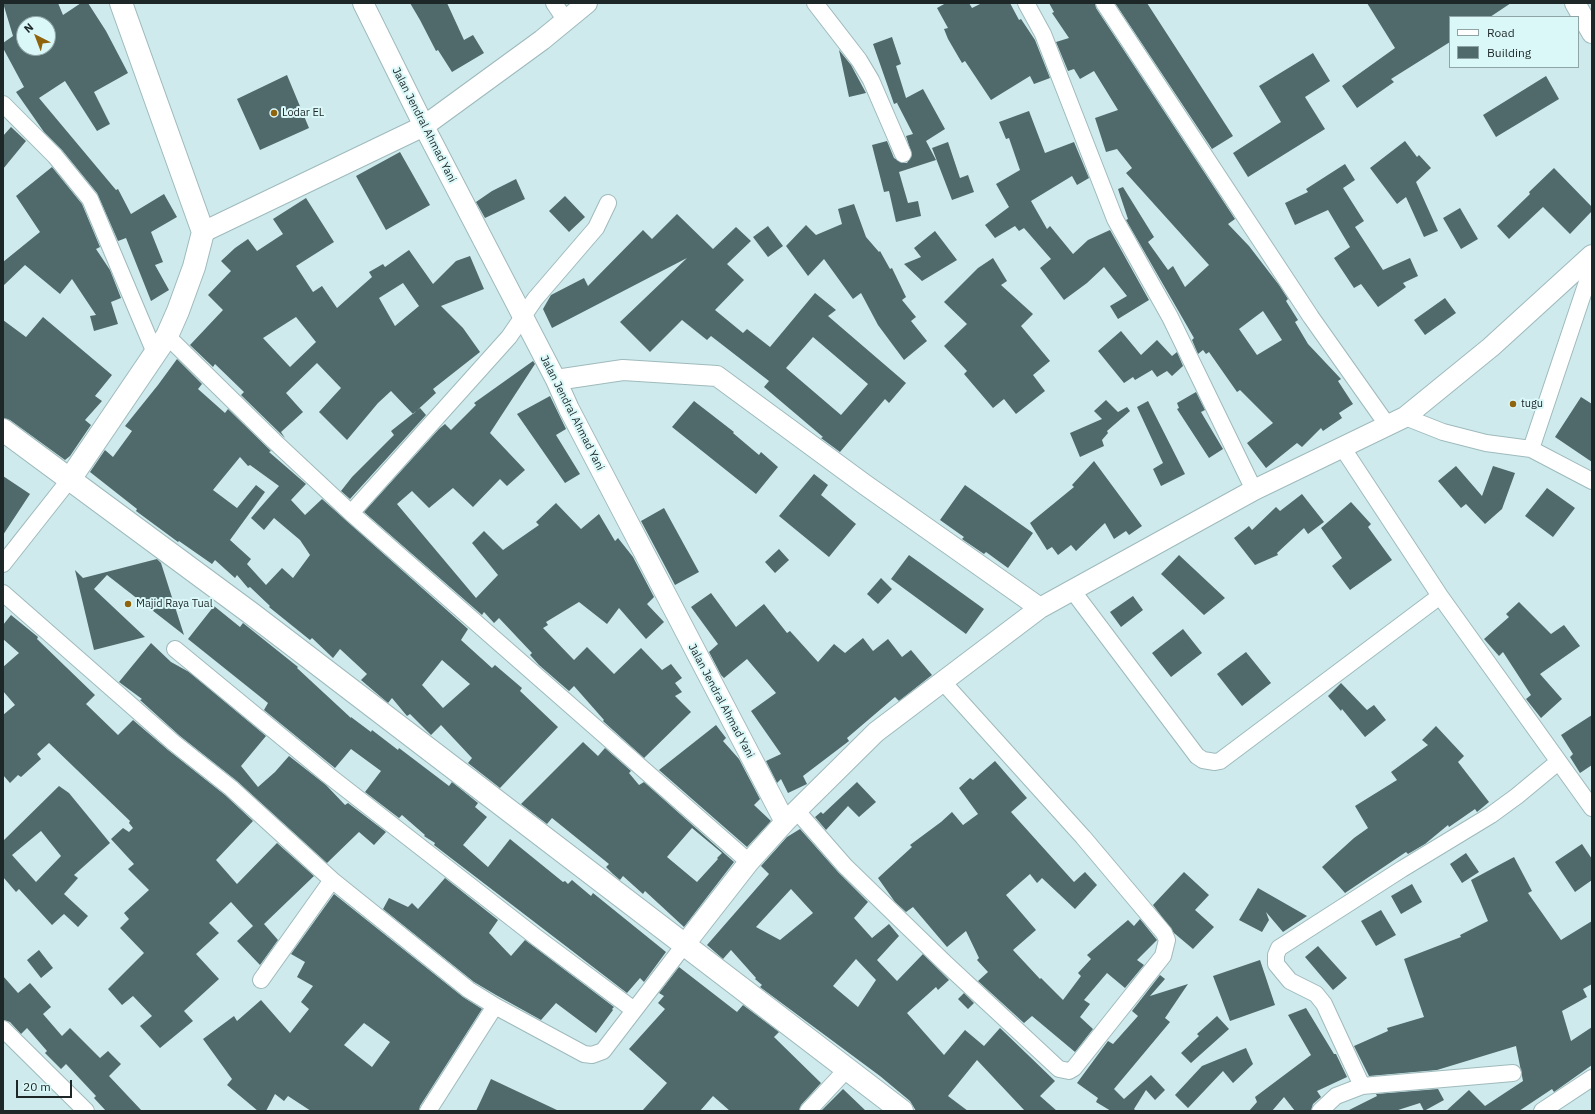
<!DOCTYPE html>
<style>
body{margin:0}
#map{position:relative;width:1595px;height:1114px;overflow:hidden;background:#ceeaec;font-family:"IBM Plex Sans",sans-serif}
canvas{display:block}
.frame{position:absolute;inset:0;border:4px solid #1d2728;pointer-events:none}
.legend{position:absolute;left:1449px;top:16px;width:130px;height:52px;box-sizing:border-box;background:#dbf8f9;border:1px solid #8fa4a5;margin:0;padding:5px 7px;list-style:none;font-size:12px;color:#1d2728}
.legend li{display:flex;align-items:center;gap:8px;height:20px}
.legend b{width:20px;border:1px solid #8fa4a5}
.north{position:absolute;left:16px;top:16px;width:40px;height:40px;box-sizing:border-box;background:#dbf8f9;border:1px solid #8fa4a5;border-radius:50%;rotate:318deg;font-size:11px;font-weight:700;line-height:16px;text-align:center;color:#1d2728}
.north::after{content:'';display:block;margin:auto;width:14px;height:18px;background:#90640d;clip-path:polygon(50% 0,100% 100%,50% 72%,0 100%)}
.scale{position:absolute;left:16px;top:1080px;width:56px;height:18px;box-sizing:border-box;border:2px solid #1d2728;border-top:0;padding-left:5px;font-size:12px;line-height:14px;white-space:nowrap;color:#1d2728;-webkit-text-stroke:3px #dbf8f9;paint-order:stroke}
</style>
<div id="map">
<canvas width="1595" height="1114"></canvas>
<div class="frame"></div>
<ul class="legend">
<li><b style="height:5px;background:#fff"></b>Road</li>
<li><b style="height:11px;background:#50696b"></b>Building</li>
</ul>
<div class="north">N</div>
<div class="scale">20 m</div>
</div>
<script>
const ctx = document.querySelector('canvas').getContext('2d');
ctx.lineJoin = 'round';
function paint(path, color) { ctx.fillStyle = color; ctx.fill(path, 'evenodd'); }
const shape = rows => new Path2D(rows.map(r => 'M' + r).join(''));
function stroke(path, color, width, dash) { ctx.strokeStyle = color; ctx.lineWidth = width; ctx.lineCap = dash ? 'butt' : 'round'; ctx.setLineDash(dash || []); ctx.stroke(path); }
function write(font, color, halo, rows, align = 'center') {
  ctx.font = font + ' "IBM Plex Sans",sans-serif'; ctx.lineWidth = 4; ctx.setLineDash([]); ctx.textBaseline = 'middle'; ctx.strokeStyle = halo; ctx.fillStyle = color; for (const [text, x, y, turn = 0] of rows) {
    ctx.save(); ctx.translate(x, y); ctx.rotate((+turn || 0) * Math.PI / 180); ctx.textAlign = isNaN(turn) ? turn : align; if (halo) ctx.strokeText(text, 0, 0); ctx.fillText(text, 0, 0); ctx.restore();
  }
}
paint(shape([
 [3,3,58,3,63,15,81,3,88,3,106,31,128,73,94,92,110,124,97,131,65,81,39,98,116,190,118,189,131,214,164,194,177,217,151,232,163,262,155,265,169,290,151,301,126,238,118,241,97,193,62,150,44,132,16,92,24,87,3,48,3,43,13,36],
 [24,24,48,24,48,48,24,48],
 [410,3,447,3,464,40,473,35,484,53,452,72,438,50,436,51,420,20],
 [946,3,969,3,972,8,982,3,1010,3,1019,20,1021,19,1035,40,1050,78,1034,84,1030,76,991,100,965,61,962,63,948,39,944,29,948,28,937,8],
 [1049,3,1095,3,1096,8,1235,219,1228,224,1249,246,1279,285,1288,299,1286,301,1298,320,1295,322,1308,344,1341,379,1338,381,1353,404,1339,413,1342,418,1323,431,1321,428,1302,447,1297,443,1266,468,1247,443,1273,423,1240,390,1237,392,1209,352,1206,354,1203,350,1198,354,1192,340,1194,338,1126,220,1128,219,1118,189,1123,187,1154,237,1148,242,1168,270,1173,266,1185,287,1209,265,1126,173,1132,168,1117,149,1106,152,1095,118,1118,110,1094,71,1080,79,1074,69,1068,71,1056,42,1069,38,1052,13,1054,12],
 [1263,311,1282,340,1257,355,1239,329],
 [1115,3,1147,3,1233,136,1212,149],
 [1367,3,1511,3,1490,17,1450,17,1450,42,1391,79,1394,82,1357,108,1342,86,1395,48],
 [892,37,901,64,896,66,906,98,923,89,945,129,926,141,936,160,899,172,908,203,918,201,921,216,896,222,889,191,884,192,872,145,887,141,894,158,902,163,907,163,912,155,906,136,913,134,897,103,899,102,894,104,873,44],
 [839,50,851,65,866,93,849,97],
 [1313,53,1330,81,1305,97,1325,129,1248,177,1233,153,1281,122,1259,86],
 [287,75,309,128,260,150,237,99],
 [1546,76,1559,99,1496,137,1483,115],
 [1029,111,1045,153,1074,142,1089,178,1077,185,1072,176,1031,201,1047,229,1050,226,1073,254,1088,240,1110,230,1149,300,1118,319,1110,306,1127,296,1104,267,1087,283,1064,300,1040,268,1051,259,1024,228,1019,231,1015,226,995,238,985,225,1009,207,996,184,1020,170,1009,138,1006,139,999,122],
 [11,127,26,141,3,169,3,136],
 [1405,141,1417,157,1419,155,1431,168,1416,182,1438,231,1424,237,1406,197,1397,204,1370,168],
 [948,142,960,178,968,175,974,192,952,200,932,148],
 [400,152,430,205,386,230,356,176],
 [1345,164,1355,180,1343,188,1364,221,1355,227,1383,270,1410,258,1418,276,1403,283,1406,287,1378,307,1361,284,1354,288,1334,258,1350,247,1328,210,1295,225,1285,203,1308,192,1306,189],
 [52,167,82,204,100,247,96,249,110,270,121,298,111,302,118,324,94,331,90,316,96,315,72,279,60,294,25,265,3,286,3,262,40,232,16,196],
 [1554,168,1592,207,1592,211,1570,234,1543,207,1509,239,1497,226,1530,194,1529,192],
 [516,179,525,199,485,218,476,202,492,191],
 [565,196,585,217,569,232,549,211],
 [306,198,334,242,296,266,313,292,322,286,337,308,372,277,369,272,383,264,385,267,409,250,433,284,456,261,470,256,484,289,441,306,463,328,480,352,433,389,436,393,413,414,391,391,378,403,347,440,319,412,341,388,317,363,286,393,303,412,281,432,285,438,241,395,244,392,215,364,213,367,190,345,223,310,208,295,231,271,221,261,235,248,248,239,257,251,283,234,273,219],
 [403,283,419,306,395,326,379,298],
 [296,317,316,342,290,367,263,338],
 [854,204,866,237,879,252,880,251,890,269,892,268,906,297,902,300,916,317,911,321,927,341,904,360,878,325,861,293,853,299,824,259,808,276,786,246,806,225,816,235,842,224,838,209],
 [1460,208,1478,239,1461,249,1443,218],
 [677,214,713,249,736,227,751,241,727,264,744,280,715,310,743,333,747,329,770,347,815,293,836,310,828,316,906,383,889,403,885,399,840,452,821,438,823,437,764,387,769,381,711,336,707,340,682,320,650,352,620,322,687,258,552,328,543,309,551,295,584,278,588,286,643,230,652,239],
 [813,337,868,384,841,415,786,368],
 [768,226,783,246,768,257,753,237],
 [935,231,957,260,922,281,904,264,921,257,914,248],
 [993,258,1007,281,1001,285,1033,314,1021,326,1050,361,1033,375,1045,391,1016,414,1004,399,993,408,964,374,967,371,944,346,967,324,944,302,978,268],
 [1445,298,1456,313,1425,335,1414,320],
 [43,317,112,375,95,396,102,401,85,420,91,425,70,456,65,460,10,420,3,418,3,320,26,337],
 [1121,331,1141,355,1157,340,1172,356,1177,352,1183,366,1172,376,1167,371,1157,377,1152,370,1135,380,1133,377,1124,383,1098,351],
 [177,359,202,384,198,389,225,413,228,409,271,451,269,452,306,484,291,500,305,515,322,499,468,629,461,640,492,668,495,665,522,688,520,691,558,727,500,788,468,763,472,758,441,725,431,735,410,714,407,716,392,698,388,703,361,680,367,674,340,649,333,658,312,638,310,640,269,607,270,606,250,587,248,588,237,575,235,578,215,560,212,564,179,541,178,542,136,511,137,509,90,472,105,450,113,457,132,431,125,426,158,385],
 [240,457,248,466,250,465,279,486,251,518,264,530,274,518,300,540,310,555,293,578,282,568,266,585,247,564,251,559,230,540,265,492,256,485,237,508,213,490],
 [442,660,470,684,443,708,422,685],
 [533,361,535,364,490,433,525,470,507,486,500,479,473,507,453,488,429,508,412,491,397,504,476,598,498,575,472,543,484,531,503,550,539,525,536,522,556,503,581,529,599,514,615,541,618,538,633,557,654,597,647,604,664,622,646,639,619,608,607,624,579,602,546,622,548,625,543,628,574,660,587,647,614,674,641,648,662,670,671,664,682,678,675,683,682,692,675,696,691,712,644,758,603,721,604,720,574,686,569,691,539,665,530,655,532,653,499,618,494,623,484,612,482,615,364,512,439,429,445,424,451,430,476,405,474,403],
 [1196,392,1205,410,1201,412,1223,449,1209,458,1177,409,1179,408,1177,403],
 [550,396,566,429,556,435,580,474,565,483,517,414],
 [1581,397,1592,404,1592,462,1555,437],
 [1106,400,1118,412,1127,407,1130,411,1107,431,1108,433,1102,440,1104,446,1080,457,1070,433,1102,419,1094,411],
 [694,401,734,432,733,433,759,455,761,452,778,467,756,494,672,427],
 [1148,401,1185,474,1161,486,1153,469,1163,463,1137,407],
 [420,408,426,415,350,499,341,491,352,477,394,435,391,431],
 [1094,461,1142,526,1129,535,1126,531,1114,539,1105,523,1076,551,1071,545,1058,555,1052,547,1047,550,1030,523,1074,487,1072,485],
 [1456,466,1482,496,1493,466,1515,473,1502,509,1485,524,1466,504,1461,508,1438,481],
 [814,474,828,485,821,495,856,524,829,557,779,516],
 [3,476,30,494,3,535],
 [965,485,1033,533,1008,568,986,552,984,554,962,539,964,537,940,520],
 [1547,488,1575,508,1553,537,1525,516],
 [1302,494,1324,522,1308,534,1304,528,1277,553,1278,555,1255,565,1234,538,1249,526,1252,530,1276,507,1280,511],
 [1351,502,1371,524,1368,527,1392,560,1350,590,1332,566,1342,558,1321,528],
 [664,508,699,572,675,585,641,521],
 [779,549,789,560,775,573,765,562],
 [909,555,984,609,966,634,891,579],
 [1179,555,1225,598,1204,615,1161,574],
 [157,559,161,563,184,635,107,575,94,589,145,637,94,650,75,570,83,578],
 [881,578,892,589,878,604,867,594],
 [711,593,736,627,764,604,787,633,790,631,818,662,834,644,845,653,863,638,873,651,888,639,902,657,911,650,932,675,899,701,895,697,847,738,849,741,803,776,807,784,788,793,781,779,777,783,766,761,781,754,751,711,776,693,747,659,724,678,721,675,709,652,718,644,691,607],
 [1133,596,1143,610,1121,627,1110,612],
 [1519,602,1551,634,1564,625,1580,646,1540,674,1562,699,1541,718,1526,699,1531,695,1503,652,1499,656,1484,639,1509,617,1506,614],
 [214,606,240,627,243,623,298,667,297,668,351,718,351,717,371,732,372,730,398,750,399,748,449,786,452,782,478,803,475,807,487,817,463,845,488,867,510,839,563,882,565,881,568,884,572,880,591,896,593,893,666,952,644,982,640,978,627,993,434,845,435,843,424,836,425,835,402,815,399,818,365,792,381,771,351,749,335,768,264,710,268,703,188,639],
 [11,615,38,637,37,639,95,695,86,704,118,735,133,720,168,750,225,795,253,821,216,860,237,884,277,843,314,876,264,924,278,940,260,965,237,941,253,926,231,902,209,923,219,933,196,954,219,979,184,1011,193,1021,160,1048,140,1026,152,1016,133,996,122,1005,108,989,144,953,120,928,129,919,124,913,149,890,128,869,134,864,111,839,123,828,129,832,133,828,129,823,130,821,49,743,37,754,41,759,21,777,18,775,10,783,3,775,3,715,15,705,3,691,3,667,19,653,3,639,3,625],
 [1183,629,1202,653,1171,677,1152,653],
 [151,643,171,662,189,672,266,736,241,766,258,787,275,772,289,756,326,785,345,805,348,803,386,832,374,845,359,832,327,863,237,781,180,736,140,700,142,699,119,682],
 [1246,652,1271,683,1242,706,1217,674],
 [1341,683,1367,710,1374,705,1386,720,1365,737,1342,709,1341,711,1328,696],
 [1592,715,1592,765,1580,773,1570,757,1573,754,1561,735],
 [716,725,726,738,723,741,739,759,760,799,754,805,771,821,747,847,659,770],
 [1436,726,1464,756,1458,762,1489,802,1477,812,1475,809,1449,827,1448,825,1425,844,1408,854,1406,852,1345,893,1322,867,1354,838,1368,828,1355,806,1397,780,1391,772,1428,745,1422,740],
 [583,742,598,756,605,748,631,771,629,773,639,785,644,782,734,862,684,927,645,891,643,894,623,876,620,880,613,874,606,867,609,864,552,818,547,824,521,804],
 [692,828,722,853,717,858,718,859,697,882,667,857],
 [995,761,1027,798,1011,812,1074,882,1085,872,1097,885,1075,909,1042,878,1037,883,1030,874,1006,895,1036,930,1013,950,1040,979,1041,978,1063,1000,1081,976,1078,973,1091,959,1087,955,1128,920,1134,926,1140,919,1157,940,1137,960,1144,965,1125,988,1107,973,1084,1000,1090,1004,1080,1017,1093,1029,1075,1052,1032,1016,1024,1023,978,981,988,972,977,960,979,958,966,931,947,947,913,907,906,912,895,902,878,878,912,847,910,845,941,822,952,812,963,825,978,814,959,788,970,778,973,780],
 [857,782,876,802,859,817,848,806,826,830,815,817,821,812,823,814],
 [59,786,69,793,110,843,74,875,78,878,64,894,88,916,78,927,64,914,52,925,19,889,16,892,3,877,3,841],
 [41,831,61,856,36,882,12,855],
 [800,829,838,872,868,902,854,918,872,938,889,924,899,936,877,960,897,981,923,954,949,980,938,990,936,987,907,1013,944,1055,965,1030,984,1046,1000,1028,1055,1081,1040,1096,1057,1111,1025,1111,977,1060,948,1096,968,1111,916,1111,910,1101,880,1076,760,987,762,985,755,979,756,978,731,950,723,959,707,945,769,874,761,866,787,837],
 [791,889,813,913,780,940,756,927],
 [856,959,876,980,858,1007,833,986],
 [1582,844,1592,859,1592,880,1575,892,1555,862],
 [1466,853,1479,872,1462,883,1450,864],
 [1514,857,1532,891,1528,893,1561,940,1592,921,1592,984,1583,989,1587,997,1562,1011,1571,1041,1592,1027,1592,1065,1554,1092,1552,1089,1519,1111,1446,1111,1469,1090,1485,1106,1523,1081,1516,1046,1437,1070,1369,1076,1354,1046,1388,1031,1387,1028,1424,1017,1404,959,1461,937,1460,935,1488,921,1471,880],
 [1184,872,1209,895,1195,910,1214,927,1193,949,1174,933,1153,905],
 [445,878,498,920,489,933,511,956,525,940,614,1007,612,1009,613,1010,596,1033,556,1003,541,1020,496,995,474,982,383,909,389,898,408,907,412,903,418,909],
 [1412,884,1422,902,1401,914,1391,896],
 [1258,888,1307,916,1283,932,1266,912,1269,920,1262,932,1239,920],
 [334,894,463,997,482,1009,420,1106,419,1111,311,1111,288,1096,284,1101,275,1094,266,1111,258,1111,227,1085,232,1079,203,1039,234,1016,237,1021,261,1000,290,1033,309,1009,301,1002,313,986,297,977,305,962,291,954],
 [364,1023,390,1042,372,1067,344,1045],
 [1381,910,1396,935,1376,946,1361,921],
 [1318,946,1347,978,1333,990,1305,957],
 [39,950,53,968,41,978,27,960],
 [1260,960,1275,1005,1230,1021,1213,976],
 [679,967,737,1012,743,1005,779,1032,774,1037,821,1083,801,1105,799,1111,730,1111,713,1096,700,1111,642,1111,667,1083,629,1049,665,1009,658,1003,664,996,659,993],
 [1160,975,1165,979,1150,996,1188,984,1165,1018,1170,1022,1114,1089,1124,1099,1151,1075,1165,1090,1155,1100,1146,1090,1134,1109,1136,1111,1111,1111,1096,1102,1098,1098,1077,1083,1108,1041,1113,1044,1138,1016,1132,1011],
 [3,976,18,993,30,983,51,1007,43,1014,62,1036,70,1028,100,1058,108,1051,121,1064,109,1076,142,1111,106,1111,94,1098,96,1096,66,1064,61,1069,45,1053,47,1051,27,1028,21,1034,10,1022,4,1020],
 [964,993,974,1003,968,1009,958,999],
 [1306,1008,1334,1054,1336,1054,1347,1077,1317,1091,1321,1097,1313,1104,1311,1111,1295,1111,1284,1097,1272,1111,1249,1111,1257,1102,1255,1097,1311,1055,1288,1015],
 [1217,1016,1229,1029,1191,1063,1181,1053,1199,1036,1197,1034],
 [1246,1048,1253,1064,1233,1083,1223,1071,1188,1108,1175,1095,1202,1066],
 [491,1079,559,1111,476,1111],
 [843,1089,866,1111,821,1111],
 [1438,1089,1444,1100,1424,1111,1420,1103,1395,1111,1347,1111,1377,1096,1376,1094]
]), '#50696b');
const minor = shape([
 [554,3,566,21],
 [815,3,859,60,871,80,903,154],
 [1026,3,1043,34,1115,219,1170,317,1254,490],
 [1104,3,1311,317,1388,426],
 [3,104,55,156,90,199,155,353],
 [167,336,274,441,351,513,749,862],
 [1405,417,1443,432,1486,443,1531,449,1592,481],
 [1342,447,1440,596,1592,808],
 [1531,449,1592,267],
 [351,513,509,337,535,299,596,228,608,203],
 [3,564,70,479],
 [1072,590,1197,756,1203,760,1215,762,1220,761,1440,596],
 [3,593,174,743,231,788,332,880,469,990,495,1006,584,1054,592,1055,603,1051,685,944],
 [175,649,328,775,536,937,634,1010],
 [796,810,845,866,945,963,1059,1069,1069,1071,1074,1068,1163,956,1167,940,1164,933,1083,837,943,682],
 [261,980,332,880],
 [3,1029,86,1111],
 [1362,1086,1324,1004,1316,994,1290,981,1276,964,1276,955,1279,948,1402,869,1491,815,1517,796,1558,762],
 [428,1111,495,1006],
 [808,1111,847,1069],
 [1320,1111,1336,1096,1362,1086,1513,1073],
 [1542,1111,1592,1078]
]);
const tertiary = shape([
 [363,3,429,136,556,380,569,409,785,822],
 [1575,3,1592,33],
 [203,232,424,126,542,40,587,3],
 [556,380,623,370,717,376,864,484,1040,608],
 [685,944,749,862,785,822,876,732,1040,608,1254,490,1405,417,1491,347,1592,255]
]);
const trunk = shape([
 [3,430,252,614,902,1111],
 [70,479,167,336,178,311,194,267,203,232,121,3]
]);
stroke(minor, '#9fbabc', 18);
stroke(tertiary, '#9fbabc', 22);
stroke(trunk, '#9fbabc', 24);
stroke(minor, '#fff', 16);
stroke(tertiary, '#fff', 20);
stroke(trunk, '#fff', 22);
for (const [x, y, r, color] of [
 [274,113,4,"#90640d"],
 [1513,404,4,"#90640d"],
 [128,604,4,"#90640d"]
]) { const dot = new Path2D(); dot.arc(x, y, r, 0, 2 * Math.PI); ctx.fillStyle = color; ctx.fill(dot); stroke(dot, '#dbf8f9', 1.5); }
write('11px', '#1d2728', '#dbf8f9', [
 ["Lodar EL",282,113],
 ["tugu",1521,404],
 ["Majid Raya Tual",136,604]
], 'left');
write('11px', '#1d2728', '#dbf8f9', [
 ["Jalan Jendral Ahmad Yani",424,125,63],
 ["Jalan Jendral Ahmad Yani",572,413,63],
 ["Jalan Jendral Ahmad Yani",721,701,62]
]);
</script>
